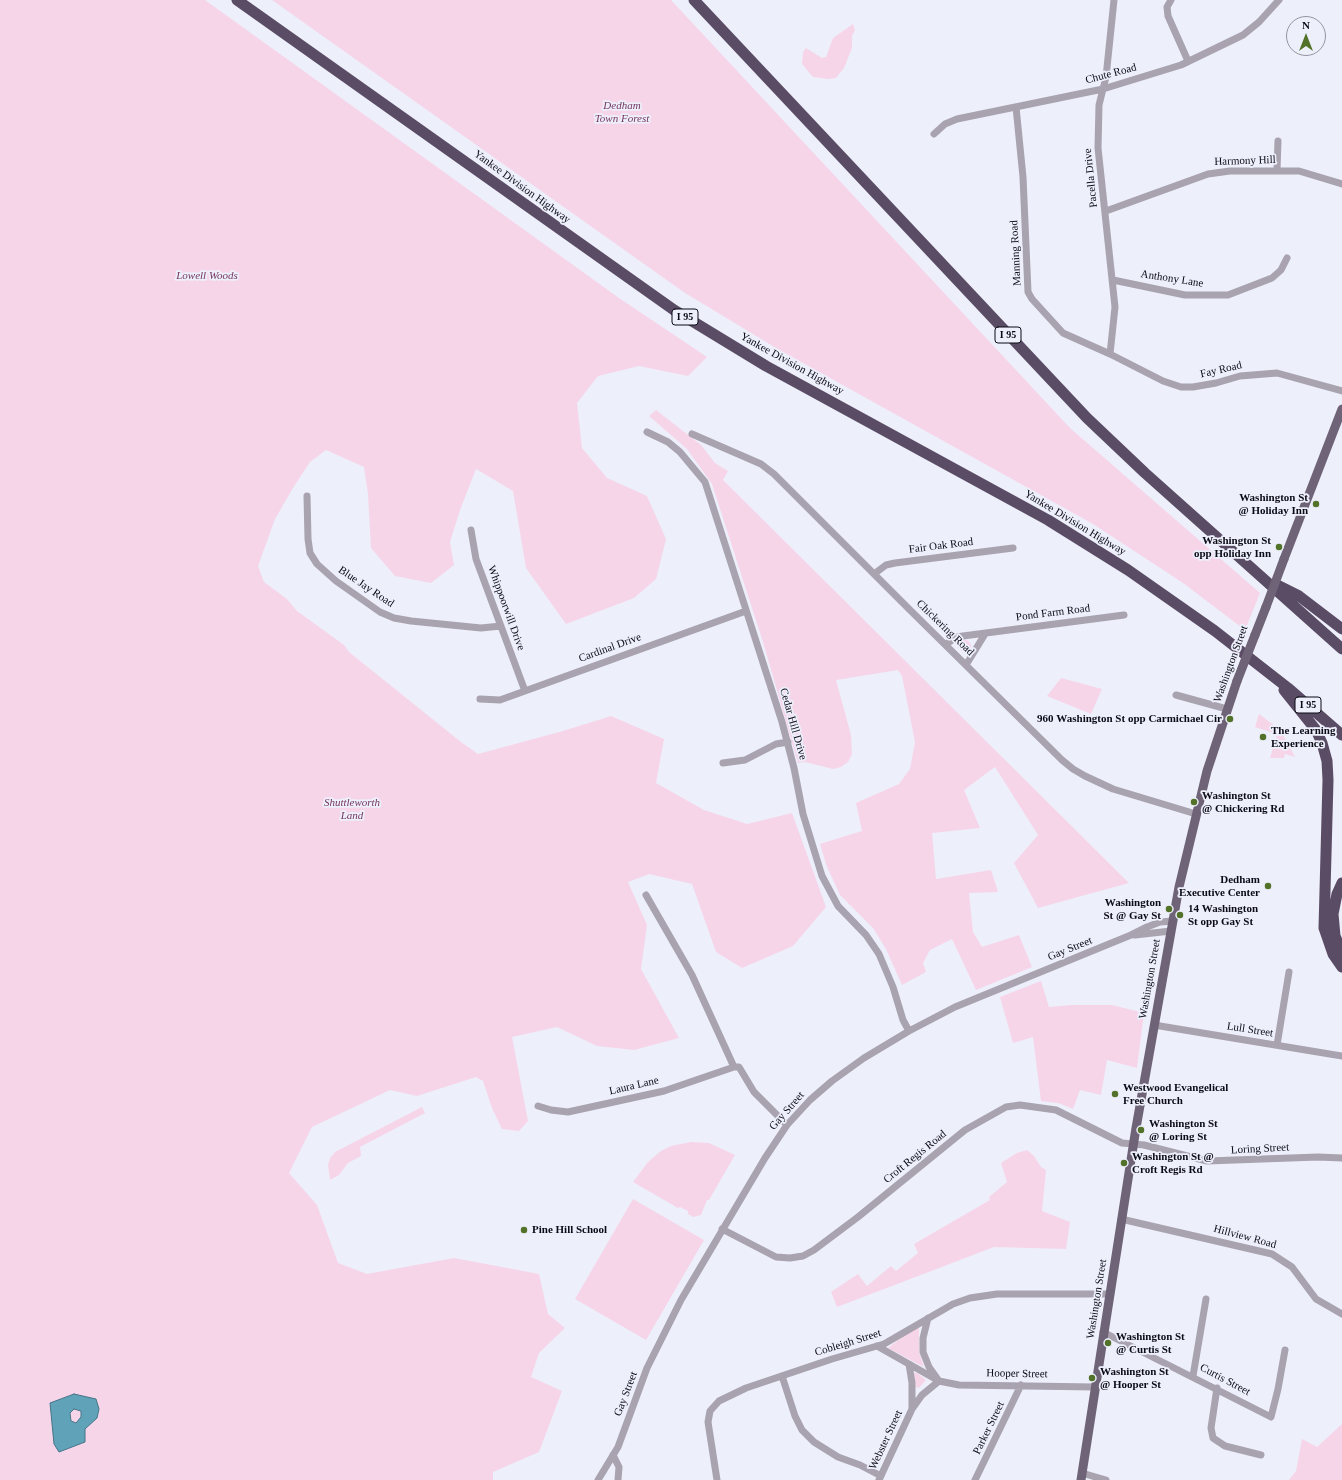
<!DOCTYPE html>
<style>
body{margin:0}
#map{position:relative;width:1342px;height:1480px;overflow:hidden;background:#edeffb;font-family:Georgia,serif}
canvas{display:block}
.north{position:absolute;left:1286px;top:16px;width:40px;height:40px;box-sizing:border-box;background:#edeffb;border:1px solid #93949f;border-radius:50%;rotate:0deg;font-size:11px;font-weight:700;line-height:16px;text-align:center;color:#0b0b16}
.north::after{content:'';display:block;margin:auto;width:14px;height:18px;background:#527229;clip-path:polygon(50% 0,100% 100%,50% 72%,0 100%)}
</style>
<div id="map">
<canvas width="1342" height="1480"></canvas>
<div class="north">N</div>
</div>
<script>
const ctx = document.querySelector('canvas').getContext('2d');
ctx.lineJoin = 'round';
function paint(path, color) { ctx.fillStyle = color; ctx.fill(path, 'evenodd'); }
const shape = rows => new Path2D(rows.map(r => 'M' + r).join(''));
function stroke(path, color, width, dash) { ctx.strokeStyle = color; ctx.lineWidth = width; ctx.lineCap = dash ? 'butt' : 'round'; ctx.setLineDash(dash || []); ctx.stroke(path); }
function write(font, color, halo, rows, align = 'center') {
  ctx.font = font + ' Georgia,serif'; ctx.lineWidth = 3.5; ctx.setLineDash([]); ctx.textBaseline = 'middle'; ctx.strokeStyle = halo; ctx.fillStyle = color; for (const [text, x, y, turn = 0] of rows) {
    ctx.save(); ctx.translate(x, y); ctx.rotate((+turn || 0) * Math.PI / 180); ctx.textAlign = isNaN(turn) ? turn : align; if (halo) ctx.strokeText(text, 0, 0); ctx.fillText(text, 0, 0); ctx.restore();
  }
}
paint(shape([
 [0,0,205,0,619,298,707,357,688,376,639,366,598,376,577,403,582,448,607,478,647,496,666,539,656,579,634,598,566,624,526,568,513,491,476,469,460,510,450,542,454,565,431,583,395,576,371,548,368,494,364,467,326,450,310,462,293,488,275,519,258,566,264,582,287,599,297,611,344,645,349,652,461,742,478,754,563,731,611,716,664,739,656,783,704,810,747,824,792,813,826,907,793,946,742,968,716,952,692,884,649,874,628,882,647,925,641,969,679,1038,634,1050,597,1046,557,1027,512,1037,528,1121,519,1131,502,1129,492,1108,483,1081,476,1077,417,1096,390,1090,312,1127,289,1173,317,1205,338,1263,367,1274,454,1258,539,1274,548,1314,565,1328,539,1353,531,1377,562,1391,539,1452,493,1472,493,1480,0,1480],
 [272,0,671,0,1070,428,1260,593,1245,630,1183,583,1093,524,776,348,685,293],
 [853,24,855,30,852,36,852,48,844,68,836,78,829,79,813,77,802,64,803,52,806,48,822,58,826,57,833,38],
 [656,410,701,445,715,463,728,471,723,480,1129,883,1038,908,1014,863,1038,835,995,767,964,790,980,828,932,833,936,879,991,870,998,892,969,893,973,932,982,947,1019,935,1032,967,976,990,952,939,930,950,923,963,926,972,902,985,886,949,873,928,840,895,827,867,820,844,862,831,856,803,899,784,910,769,915,742,902,676,898,670,836,680,851,735,852,754,848,762,841,767,833,769,805,762,798,763,763,642,712,484,687,449,649,416],
 '959 646a6 6 0 1 1 12 0a6 6 0 1 1-12 0Z',
 [1061,678,1102,689,1091,714,1047,696],
 [1259,714,1275,726,1278,730,1277,733,1279,732,1283,735,1295,757,1285,754,1284,758,1270,758,1277,734,1255,727],
 [1041,981,1049,1007,1072,1005,1112,1005,1144,1013,1137,1068,1107,1060,1101,1095,1080,1090,1073,1109,1058,1103,1041,1101,1033,1037,1013,1043,1000,997],
 [422,1107,425,1113,360,1147,361,1156,348,1163,339,1175,330,1180,328,1165,330,1158,335,1152],
 [691,1142,709,1143,735,1155,709,1200,707,1200,701,1215,693,1217,688,1214,688,1211,680,1207,678,1208,633,1182,648,1162,661,1151,671,1146],
 [1027,1150,1034,1156,1041,1167,1046,1170,1042,1211,1070,1222,1066,1249,994,1247,837,1307,831,1292,858,1274,867,1286,891,1266,896,1271,918,1253,914,1244,990,1200,989,1197,1007,1182,1001,1163,1017,1153],
 [633,1199,704,1240,646,1340,575,1299],
 [919,1327,919,1352,924,1367,888,1348,905,1335],
 [914,1373,917,1373,926,1380,919,1388,916,1387],
 [1342,1424,1342,1480,1289,1480,1296,1471,1302,1439,1317,1447]
]), '#f7d5e9');
const water = shape([
 [74,1394,96,1399,99,1409,97,1418,85,1429,85,1442,59,1452,54,1444,50,1403,74,1394],
 [74,1409,81,1411,81,1417,76,1423,71,1421,70,1413,74,1409]
]);
paint(water, '#60a3b9');
stroke(water, '#467588', 1);
stroke(shape([
 [1171,0,1167,7,1168,16,1188,61],
 [1016,107,1023,177,1028,292,1032,299,1063,333,1110,354,1163,381,1181,387,1193,387,1216,383,1240,376,1277,373,1342,391],
 [934,134,945,124,957,119,1103,89,1181,65,1243,35,1259,22,1279,0],
 [1277,170,1278,141],
 [1106,211,1208,174,1230,171,1299,171,1342,184],
 [1113,280,1185,295,1228,295,1272,278,1281,270,1287,258],
 [1110,354,1115,307,1098,148,1099,105,1106,77,1114,0],
 [647,432,668,442,680,452,705,482,782,722,794,768,803,814,822,876,838,906,866,935,879,954,893,987,903,1020,909,1031],
 [692,434,761,464,774,474,909,609,1062,760,1073,769,1085,776,1113,789,1196,814],
 [307,496,308,539,310,553,317,564,336,581,380,612,394,618,411,621,481,628,501,626],
 [471,530,476,559,525,691],
 [874,574,886,565,895,563,1013,548],
 [946,644,957,637,963,636,1124,615],
 [966,665,985,634],
 [1176,695,1227,709],
 [480,699,500,700,746,611],
 [723,763,745,760,776,744,788,742],
 [646,895,692,975,734,1067],
 [1135,935,1171,931],
 [1154,1025,1342,1056],
 [1277,1045,1289,972],
 [538,1106,551,1110,568,1112,664,1091,734,1067,739,1067,754,1092,787,1125],
 [1121,1219,1272,1254,1292,1267,1316,1299,1342,1314],
 [722,1229,776,1257,790,1258,803,1256,814,1250,858,1217,965,1130,1006,1107,1020,1105,1056,1110,1122,1143,1144,1145,1207,1161,1318,1157,1342,1158],
 [928,1318,923,1338,923,1352,929,1367,939,1381,959,1385,1095,1387],
 [1103,1332,1271,1417,1278,1389,1285,1350],
 [877,1346,939,1381,922,1395,912,1409,879,1480],
 [909,1364,912,1383,912,1408],
 [782,1376,795,1416,802,1430,814,1442,838,1457,860,1465,881,1476],
 [1193,1376,1206,1299],
 [1217,1388,1211,1428,1213,1438,1225,1446,1261,1455],
 [613,1455,619,1467,618,1480],
 [1082,1473,1106,1480],
 [598,1480,618,1447,647,1368,681,1300,765,1158,787,1125,810,1100,832,1081,864,1058,909,1031,955,1007,1131,935,1147,927,1160,922,1173,921],
 [717,1480,708,1422,710,1411,719,1401,746,1388,832,1359,884,1344,953,1304,970,1298,997,1294,1109,1294],
 [975,1480,1021,1385]
]), '#a9a2af', 7);
stroke(shape([
 [1284,559,1342,409],
 [1255,635,1266,607],
 [1081,1480,1136,1128,1179,887,1207,771,1237,681]
]), '#6f6378', 9);
stroke(shape([
 [237,0,674,310,766,366,1048,520,1128,570,1215,631,1288,688,1342,735],
 [694,0,1087,418,1145,473,1342,649],
 [1275,584,1299,596,1342,629],
 [1284,690,1316,730,1322,743,1327,761,1328,780,1324,928,1333,954,1342,967],
 [1342,883,1337,894,1333,914,1335,936,1342,952]
]), '#5b4c65', 11);
stroke(shape([
 [1266,607,1284,559],
 [1237,681,1255,635]
]), '#6f6378', 9);
for (const [x, y, r, color] of [
 [1316,504,4,"#527229"],
 [1279,547,4,"#527229"],
 [1230,719,4,"#527229"],
 [1263,737,4,"#527229"],
 [1194,802,4,"#527229"],
 [1268,886,4,"#527229"],
 [1169,909,4,"#527229"],
 [1180,915,4,"#527229"],
 [1115,1094,4,"#527229"],
 [1141,1130,4,"#527229"],
 [1124,1163,4,"#527229"],
 [524,1230,4,"#527229"],
 [1108,1343,4,"#527229"],
 [1092,1378,4,"#527229"]
]) { const dot = new Path2D(); dot.arc(x, y, r, 0, 2 * Math.PI); ctx.fillStyle = color; ctx.fill(dot); stroke(dot, '#edeffb', 1.5); }
for (const [x, y, w] of [
 [685,317,26],
 [1008,335,26],
 [1308,705,26]
]) { const box = new Path2D(); box.roundRect(x - w / 2, y - 8, w, 16, 3); ctx.fillStyle = '#edeffb'; ctx.fill(box); stroke(box, '#0b0b16', 1); }
write('bold 10px', '#0b0b16', null, [
 ["I 95",685,317],
 ["I 95",1008,335],
 ["I 95",1308,705]
]);
write('11px', '#0b0b16', '#edeffb', [
 ["Chute Road",1111,74,-15],
 ["Harmony Hill",1245,161,-2],
 ["Pacella Drive",1091,178,-96],
 ["Yankee Division Highway",522,187,36],
 ["Manning Road",1016,253,-93],
 ["Anthony Lane",1172,279,9],
 ["Yankee Division Highway",792,364,29],
 ["Fay Road",1221,370,-13],
 ["Yankee Division Highway",1075,523,31],
 ["Fair Oak Road",941,546,-7],
 ["Blue Jay Road",366,587,34],
 ["Whippoorwill Drive",506,608,70],
 ["Pond Farm Road",1053,613,-7],
 ["Chickering Road",945,628,44],
 ["Cardinal Drive",610,648,-20],
 ["Washington Street",1231,664,-70],
 ["Cedar Hill Drive",793,724,74],
 ["Gay Street",1070,949,-22],
 ["Washington Street",1150,979,-80],
 ["Lull Street",1250,1030,9],
 ["Laura Lane",634,1086,-13],
 ["Gay Street",787,1111,-49],
 ["Loring Street",1260,1149,-3],
 ["Croft Regis Road",915,1157,-39],
 ["Hillview Road",1245,1237,15],
 ["Washington Street",1097,1299,-81],
 ["Cobleigh Street",848,1343,-17],
 ["Hooper Street",1017,1374,1],
 ["Curtis Street",1225,1380,28],
 ["Gay Street",626,1394,-69],
 ["Parker Street",989,1428,-64],
 ["Webster Street",886,1440,-65]
]);
write('italic 11px', '#763660', '#edeffb', [
 ["Dedham",622,106],
 ["Town Forest",622,119],
 ["Lowell Woods",207,276],
 ["Shuttleworth",352,803],
 ["Land",352,816]
]);
write('bold 11px', '#0b0b16', '#edeffb', [
 ["Washington St",1308,498,"right"],
 ["@ Holiday Inn",1308,511,"right"],
 ["Washington St",1271,541,"right"],
 ["opp Holiday Inn",1271,554,"right"],
 ["960 Washington St opp Carmichael Cir",1222,719,"right"],
 ["The Learning",1271,731],
 ["Experience",1271,744],
 ["Washington St",1202,796],
 ["@ Chickering Rd",1202,809],
 ["Dedham",1260,880,"right"],
 ["Executive Center",1260,893,"right"],
 ["Washington",1161,903,"right"],
 ["St @ Gay St",1161,916,"right"],
 ["14 Washington",1188,909],
 ["St opp Gay St",1188,922],
 ["Westwood Evangelical",1123,1088],
 ["Free Church",1123,1101],
 ["Washington St",1149,1124],
 ["@ Loring St",1149,1137],
 ["Washington St @",1132,1157],
 ["Croft Regis Rd",1132,1170],
 ["Pine Hill School",532,1230],
 ["Washington St",1116,1337],
 ["@ Curtis St",1116,1350],
 ["Washington St",1100,1372],
 ["@ Hooper St",1100,1385]
], 'left');
</script>
